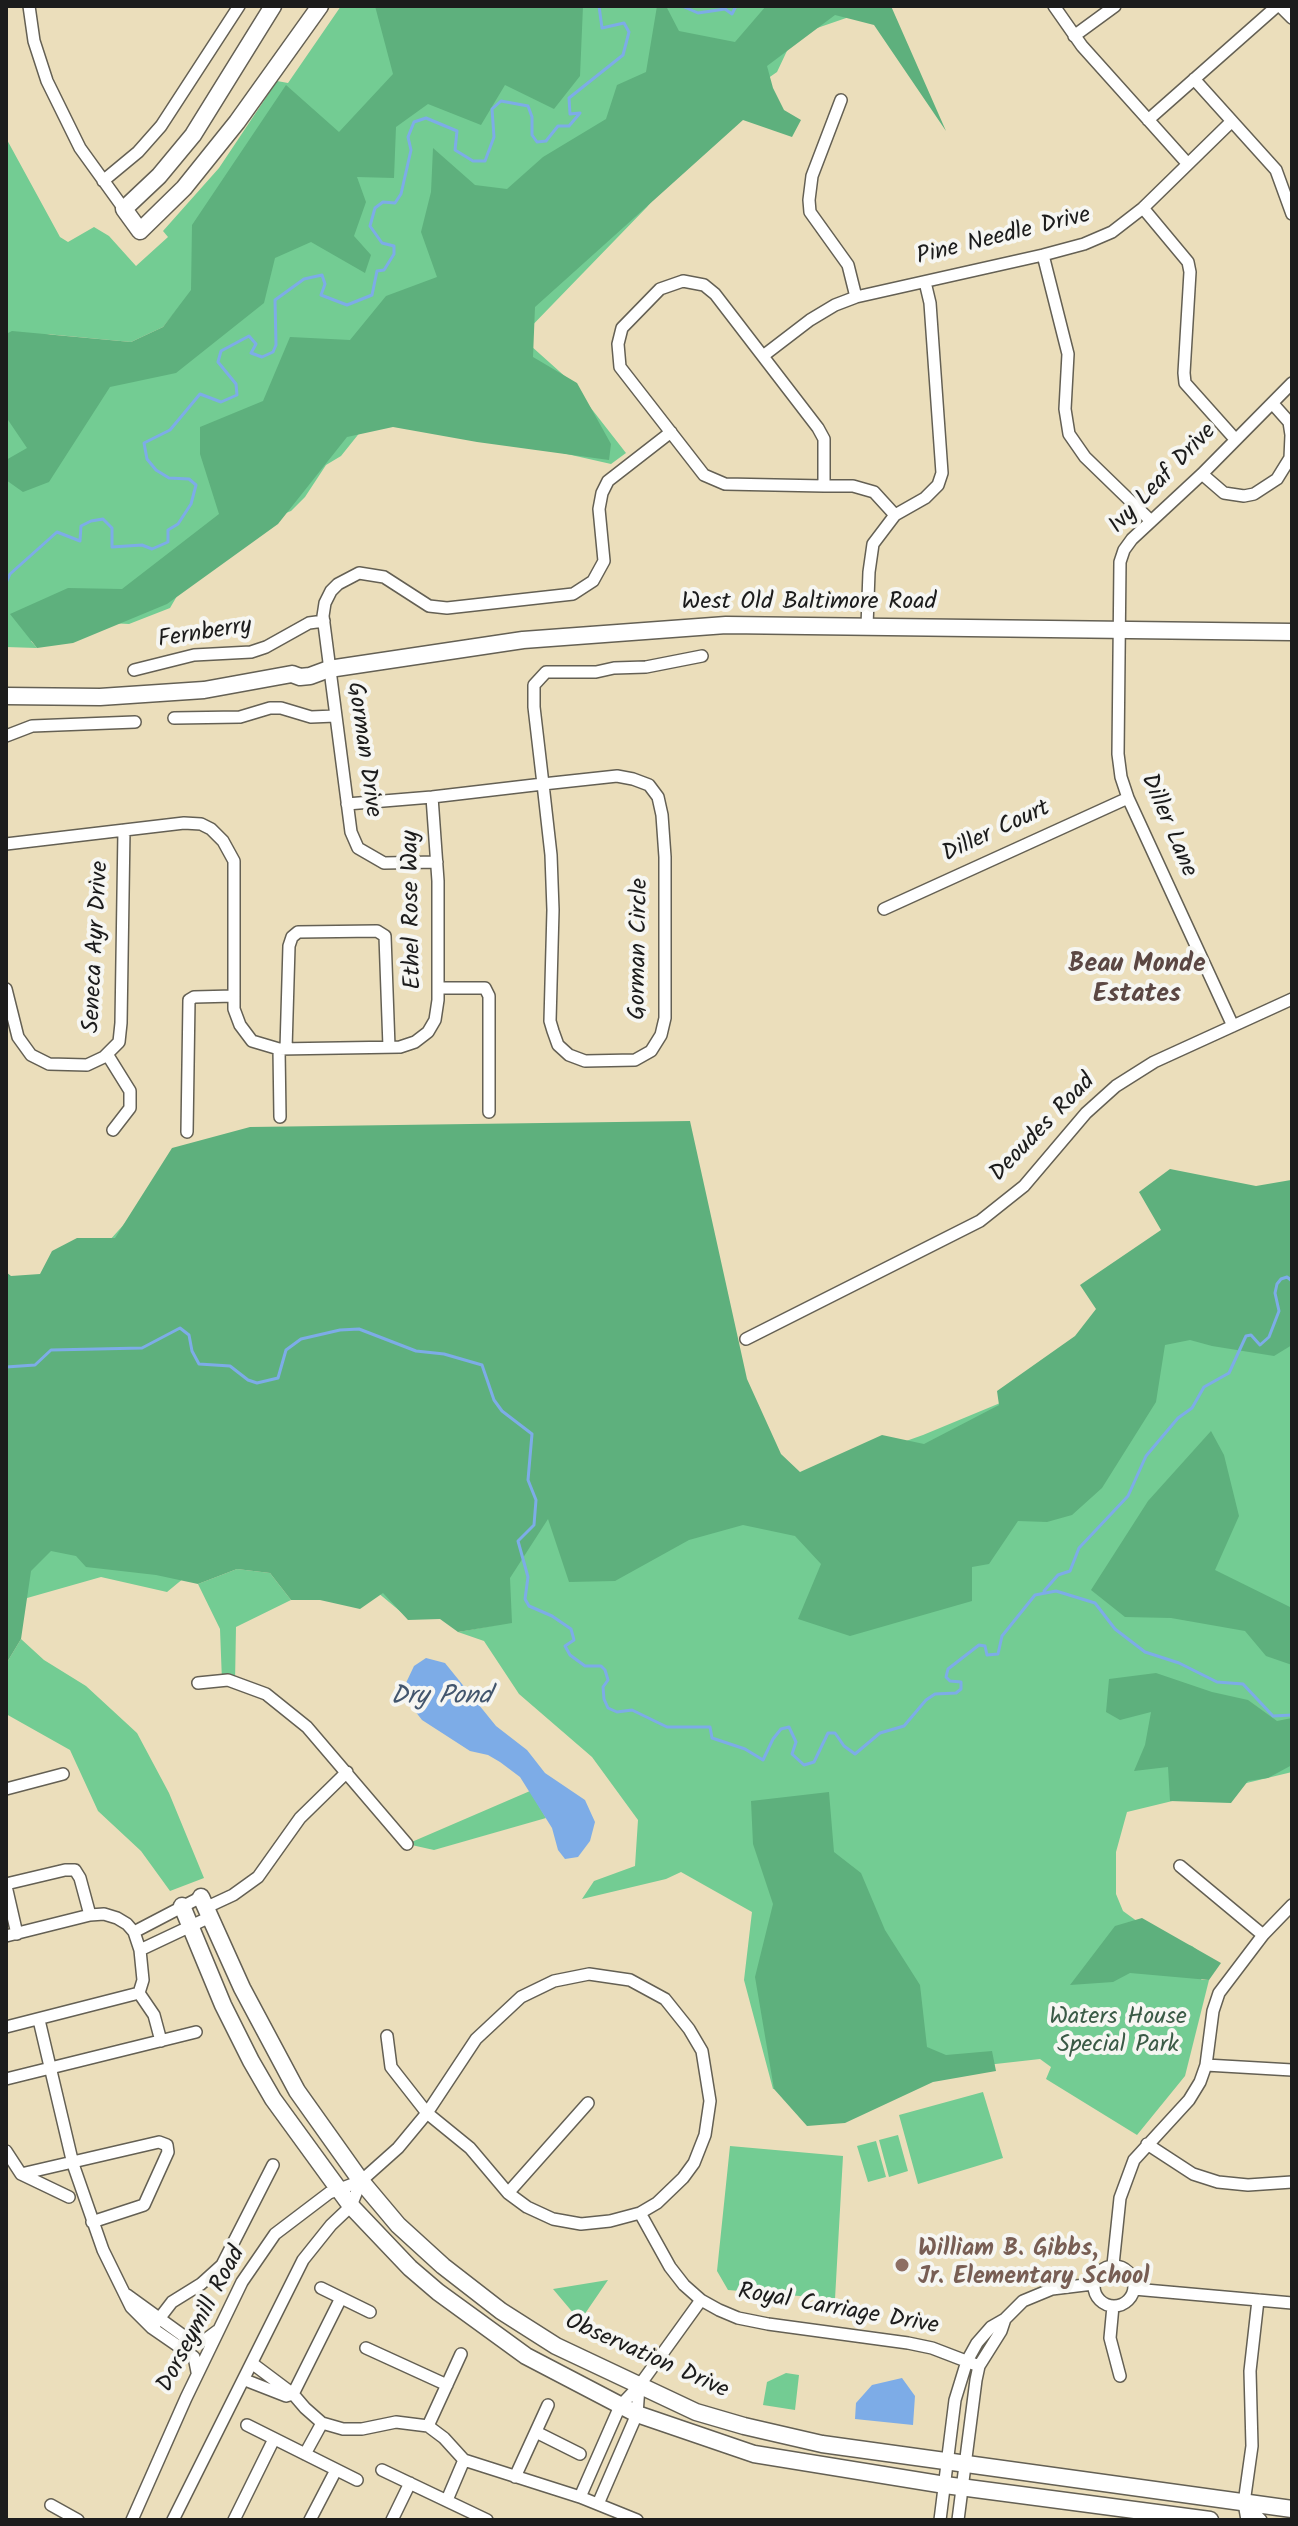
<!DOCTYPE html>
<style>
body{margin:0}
#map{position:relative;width:1298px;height:2526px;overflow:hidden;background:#ebdebb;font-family:Kalam,sans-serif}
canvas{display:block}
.frame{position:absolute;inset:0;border:8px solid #1c1c1c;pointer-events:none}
</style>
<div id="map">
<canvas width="1298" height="2526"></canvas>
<div class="frame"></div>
</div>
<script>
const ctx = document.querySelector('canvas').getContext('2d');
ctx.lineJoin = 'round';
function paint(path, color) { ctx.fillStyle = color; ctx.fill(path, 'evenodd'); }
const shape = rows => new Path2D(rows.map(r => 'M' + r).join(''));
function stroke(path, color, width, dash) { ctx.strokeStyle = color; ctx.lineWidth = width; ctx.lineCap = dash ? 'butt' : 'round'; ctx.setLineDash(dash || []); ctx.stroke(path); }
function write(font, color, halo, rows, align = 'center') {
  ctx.font = font + ' Kalam,sans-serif'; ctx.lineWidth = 8; ctx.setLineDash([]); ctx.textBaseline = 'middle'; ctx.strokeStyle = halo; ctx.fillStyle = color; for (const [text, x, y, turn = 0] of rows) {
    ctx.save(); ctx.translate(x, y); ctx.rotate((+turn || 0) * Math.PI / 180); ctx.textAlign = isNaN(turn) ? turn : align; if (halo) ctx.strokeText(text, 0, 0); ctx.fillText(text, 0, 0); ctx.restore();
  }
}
paint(shape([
 [341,6,878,7,794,36,777,72,738,99,647,207,521,337,569,380,626,453,611,464,377,411,341,456,326,465,305,497,291,511,281,515,177,596,170,608,129,624,109,623,31,641,37,648,6,647,6,138,60,237,68,242,94,227,109,236,136,266,168,237,163,231,219,168,277,81,288,83],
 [181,305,173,322,129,354,46,334,131,342,163,327],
 [152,1193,771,1489,923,1435,1292,1282,1292,1772,1127,1812,1116,1852,1116,1894,1123,1911,1156,1935,1192,1946,1213,1962,1201,1980,1209,1980,1185,2076,1137,2135,1046,2079,1051,2067,1040,2059,773,2089,744,1980,752,1912,681,1872,666,1879,582,1899,594,1881,635,1866,638,1820,592,1757,519,1694,484,1641,458,1632,496,1625,494,1622,407,1617,377,1592,268,1553,224,1545,167,1592,101,1577,6,1604,41,1317],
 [237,1569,270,1573,291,1600,236,1627,235,1683,222,1681,220,1629,198,1584],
 [21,1639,44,1660,86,1686,137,1733,169,1793,204,1878,170,1891,141,1851,98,1811,70,1750,6,1714,6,1664],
 [530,1791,546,1818,434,1850,407,1844],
 [983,2092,1003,2158,918,2184,899,2115],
 [898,2135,908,2171,889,2177,879,2140],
 [876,2141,886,2177,868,2182,857,2146],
 [730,2146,843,2156,835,2299,728,2290,717,2271],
 [608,2280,580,2321,553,2289],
 [786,2373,799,2375,795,2410,763,2405,767,2382]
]), '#73cc93');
paint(shape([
 [375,6,583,6,580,76,554,109,505,85,481,125,428,104,396,127,394,178,357,177,366,202,354,236,371,255,365,273,311,242,275,258,264,303,176,373,110,387,49,482,23,492,6,480,6,460,27,448,6,417,6,334,12,331,131,342,163,327,191,290,192,225,286,85,339,132,393,74],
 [657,6,666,6,679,31,735,42,766,6,891,6,946,131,874,25,835,15,767,66,773,88,784,110,801,120,792,137,743,120,535,307,533,357,577,383,611,444,609,460,477,442,393,427,347,437,278,524,167,604,73,643,37,648,10,614,68,588,122,589,219,514,200,454,200,427,263,401,290,337,350,340,386,296,437,277,421,232,431,192,433,148,475,185,507,189,543,157,606,119,617,85,646,72],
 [690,1121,747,1379,781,1454,800,1472,882,1435,924,1444,999,1405,997,1391,1075,1336,1096,1309,1080,1285,1161,1230,1139,1192,1170,1169,1256,1186,1291,1180,1292,1345,1274,1356,1212,1346,1190,1340,1165,1345,1156,1402,1102,1488,1072,1515,1047,1522,1018,1521,989,1564,972,1567,972,1601,850,1636,798,1619,821,1564,795,1536,743,1525,689,1540,615,1581,569,1582,548,1519,510,1578,512,1623,458,1632,440,1619,408,1620,383,1593,360,1609,320,1600,291,1600,270,1573,237,1569,198,1584,156,1575,86,1567,76,1556,51,1551,31,1571,21,1639,6,1664,6,1272,11,1276,40,1274,52,1251,77,1238,115,1238,172,1148,250,1127],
 [1211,1431,1224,1455,1239,1516,1215,1570,1292,1608,1292,1665,1266,1656,1245,1631,1171,1618,1125,1617,1091,1590,1148,1501],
 [1156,1673,1212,1692,1248,1700,1277,1721,1292,1718,1292,1765,1268,1778,1248,1781,1231,1803,1170,1801,1168,1767,1134,1771,1145,1745,1151,1712,1120,1720,1106,1712,1109,1679],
 [829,1792,834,1852,861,1873,885,1930,920,1985,927,2047,946,2055,992,2051,996,2071,933,2082,845,2123,807,2126,774,2089,755,1977,773,1904,753,1844,751,1801],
 [1142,1918,1221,1963,1209,1980,1130,1973,1113,1982,1070,1985,1115,1926]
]), '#5eb07d');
paint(shape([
 [426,1658,445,1663,496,1726,527,1750,545,1773,585,1800,595,1822,590,1841,578,1857,565,1859,558,1850,552,1828,520,1777,500,1762,488,1755,470,1751,422,1720,408,1702,405,1685,414,1666],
 [902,2378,915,2396,913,2425,855,2419,856,2403,872,2385]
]), '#7dace7');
stroke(shape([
 [682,6,698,13,725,9,732,14,736,6],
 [6,583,10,574,57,532,80,541,81,526,91,521,103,519,112,528,112,547,142,545,152,549,168,542,168,530,178,524,191,504,196,485,189,479,169,478,156,470,147,459,144,443,170,430,200,394,221,402,237,395,236,384,218,362,221,351,249,336,256,344,251,353,262,357,273,352,276,345,275,300,304,279,322,275,325,284,321,295,347,305,372,295,377,271,384,270,394,254,394,246,382,243,370,226,375,208,383,202,395,203,401,194,411,150,408,137,414,122,426,118,457,131,455,150,473,161,485,161,494,137,492,109,501,101,528,106,532,117,532,135,537,142,546,141,558,126,569,126,580,113,570,114,569,98,623,55,629,32,624,23,602,28,599,6],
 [6,1367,35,1365,51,1350,142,1348,180,1328,189,1335,192,1351,199,1364,230,1366,248,1380,257,1383,278,1378,286,1350,301,1339,340,1330,359,1329,416,1351,444,1354,482,1365,494,1400,502,1411,532,1434,528,1480,536,1500,534,1525,518,1541,528,1577,525,1599,529,1606,552,1616,571,1629,574,1640,565,1646,570,1655,585,1666,601,1666,605,1670,608,1680,603,1687,604,1699,608,1708,617,1712,632,1710,667,1727,710,1727,712,1738,745,1749,763,1760,773,1739,781,1729,789,1727,796,1742,792,1754,804,1765,814,1762,828,1733,835,1733,844,1746,855,1754,880,1733,904,1726,926,1700,935,1694,956,1693,961,1689,961,1682,950,1681,946,1677,948,1669,979,1645,985,1646,987,1655,998,1654,1002,1636,1035,1595,1056,1591,1095,1603,1115,1629,1145,1652,1179,1663,1217,1682,1243,1684,1273,1716,1292,1715],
 [1044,1591,1058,1575,1070,1571,1079,1548,1128,1496,1146,1456,1178,1418,1192,1408,1204,1387,1229,1373,1246,1336,1251,1335,1260,1345,1269,1337,1279,1311,1275,1293,1277,1284,1281,1279,1287,1277,1292,1281]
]), '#7dace7', 3);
const street = shape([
 [29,6,34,41,47,81,80,148,124,209],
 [1054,6,1082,46,1187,163],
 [1280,6,1292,18],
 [1074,36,1115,6],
 [1194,79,1276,170,1292,214],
 [841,100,812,176,809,200,810,212,848,265,856,297],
 [1148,120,1277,6],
 [103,181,138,152,161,126,239,6],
 [1143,208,1188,262,1190,272,1184,373,1185,383,1235,439],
 [1043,255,1068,354,1065,409,1069,434,1085,457,1151,521],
 [683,281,704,285,715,294,818,428,824,439,824,486,725,484,704,475,620,367,618,344,622,328,660,289,683,281],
 [763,356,810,320,835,305,856,297,1043,255,1084,244,1112,232,1143,208,1231,122],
 [1202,474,1224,493,1244,496,1254,494,1277,479,1290,458,1291,435,1289,422,1273,404],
 [824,486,853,486,874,492,895,515],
 [867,626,869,572,873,544,895,515,925,498,938,485,942,473,930,303,925,282],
 [134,670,194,655,251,652,266,647,309,623,324,621],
 [174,718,240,717,270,708,281,708,311,717,335,716],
 [6,736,32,726,135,722],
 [347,804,432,797,543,784,617,776,633,779,649,785,658,797,662,815,665,857,665,1018,661,1035,651,1051,635,1060,585,1061,569,1055,558,1045,553,1031,550,1021,553,910,551,855,543,784,534,707,534,685,546,672,596,672,614,668,646,667,702,656],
 [6,844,184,823,201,824,211,829,223,841,234,861,234,1009,240,1025,252,1041,279,1049,400,1047,415,1042,428,1032,435,1020,438,1000,438,881,432,797],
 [437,862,384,863,358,848,351,832,323,616,325,603,331,591,338,584,359,573,384,577,429,606,447,608,573,594,593,581,604,561,599,509,602,493,608,481,671,432],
 [884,909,1128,798],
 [439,988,485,988,489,996,489,1112],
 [6,989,18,1037,31,1055,49,1064,87,1065,104,1057,119,1042,121,1023,124,830],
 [1233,1026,1128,798,1121,777,1118,754,1120,562,1124,550,1132,539,1202,474,1292,383],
 [279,1049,280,1117],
 [286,1049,289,946,292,937,298,932,377,931,385,936,389,1047],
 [107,1054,130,1091,130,1108,113,1130],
 [187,1132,189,1000,194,997,234,996],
 [746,1339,980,1221,1024,1186,1086,1113,1116,1086,1154,1062,1292,999],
 [198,1683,228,1680,266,1694,307,1727,407,1844],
 [6,1789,63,1774],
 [1180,1866,1263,1935],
 [6,1884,65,1870,75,1870,80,1878,90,1915],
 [6,1886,17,1934],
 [205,1908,233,1895,258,1877,300,1818,347,1772],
 [134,1932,201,1897],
 [6,1936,90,1915,104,1914,117,1918,127,1924,134,1932,140,1950,143,1980,139,1993,6,2027],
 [140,1950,210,1917],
 [139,1993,154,2015,161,2041],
 [39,2020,73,2164,103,2250,131,2307,152,2328,194,2357,197,2372],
 [1206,2065,1292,2070],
 [6,2079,196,2032],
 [1147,2144,1193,2174,1218,2182,1248,2185,1292,2182],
 [6,2151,21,2174,69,2197],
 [21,2174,159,2142,167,2145,168,2152,144,2205,92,2222],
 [508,2193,588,2103],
 [640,2213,670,2267,684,2285,701,2300,719,2310,738,2318,768,2324,908,2343,932,2348,979,2366],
 [1113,2265,1120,2198,1134,2160,1189,2100,1200,2082,1206,2065,1213,2011,1219,1993,1263,1935,1292,1905],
 '1094 2286a20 20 0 1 1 40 0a20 20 0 1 1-40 0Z',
 [321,2288,370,2312],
 [1134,2289,1292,2303],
 [127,2295,185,2337,197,2341,205,2340,217,2331],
 [1113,2306,1110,2338,1120,2376],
 [152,2328,172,2302,201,2284,222,2265,273,2165],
 [366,2348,447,2385],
 [253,2364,293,2394,305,2408,322,2423,343,2429,362,2429,396,2422,428,2426,444,2438,464,2460,580,2497,637,2520],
 [245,2380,286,2396,293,2394],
 [293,2394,341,2298],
 [247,2425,357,2480],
 [428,2426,461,2354],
 [536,2432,580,2454],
 [305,2454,322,2423],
 [382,2470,487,2520],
 [515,2477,548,2405],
 [580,2497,620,2406,639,2386,701,2300],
 [447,2500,464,2460],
 [1245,2503,1261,2520],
 [598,2504,637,2414,639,2387],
 [51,2505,78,2520],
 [132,2520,186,2398,242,2282,275,2234,329,2193,361,2181,398,2148,427,2113,476,2039,521,1997,554,1981,589,1974,630,1980,665,1999,689,2029,702,2051,710,2101,705,2135,694,2163,683,2178,657,2203,640,2213,610,2221,581,2224,553,2219,527,2207,508,2193,470,2148,427,2113,391,2067,387,2036],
 [173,2520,303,2260,331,2225,351,2206,361,2181],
 [234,2520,274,2439],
 [310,2520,336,2470],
 [392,2520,410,2483],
 [940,2520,955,2400,967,2361,977,2343,991,2327,1005,2319,1023,2301,1052,2289,1093,2284],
 [958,2520,976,2380,979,2366,1001,2331,1005,2319],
 [1247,2520,1244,2503,1252,2446,1250,2371,1258,2300]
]);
const secondary = shape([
 [273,6,193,135,159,176,124,209,140,231,184,188,237,122,320,6],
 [6,696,100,697,204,690,292,674,300,677,310,676,329,669,523,640,726,625,1292,632],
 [201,1897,242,1988,297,2091,361,2181,398,2225,443,2266,501,2311,556,2346,696,2412,744,2426,822,2444,1292,2509],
 [182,1906,223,2005,251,2061,273,2099,329,2176,351,2206,410,2268,438,2292,526,2356,637,2414,754,2454,945,2485,1210,2520]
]);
stroke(street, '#646054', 14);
stroke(secondary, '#646054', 19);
stroke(street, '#fff', 11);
stroke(secondary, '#fff', 16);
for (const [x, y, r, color] of [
 [902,2265,8,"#8d6e63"]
]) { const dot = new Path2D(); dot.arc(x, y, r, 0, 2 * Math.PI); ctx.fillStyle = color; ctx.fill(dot); stroke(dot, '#f6f6f2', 3); }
write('24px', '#1c1c1c', '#f6f6f2', [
 ["Pine Needle Drive",1004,238,-14],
 ["Ivy Leaf Drive",1164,480,-46],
 ["West Old Baltimore Road",809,604],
 ["Fernberry",205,635,-9],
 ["Gorman Drive",362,750,82],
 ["Diller Lane",1167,826,67],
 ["Diller Court",997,833,-25],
 ["Ethel Rose Way",414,910,-91],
 ["Seneca Ayr Drive",98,947,-87],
 ["Gorman Circle",641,949,-89],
 ["Deoudes Road",1044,1129,-46],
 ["Royal Carriage Drive",838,2311,10],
 ["Dorseymill Road",203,2320,-62],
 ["Observation Drive",646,2358,24]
]);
write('24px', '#3a5a46', '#f6f6f2', [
 ["Waters House",1118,2019],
 ["Special Park",1118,2047]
]);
write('bold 24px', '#785e54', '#f6f6f2', [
 ["William B. Gibbs,",918,2251],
 ["Jr. Elementary School",918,2279]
], 'left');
write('bold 26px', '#5b4743', '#f6f6f2', [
 ["Beau Monde",1137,967],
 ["Estates",1137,997]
]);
write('italic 26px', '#43566d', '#f6f6f2', [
 ["Dry Pond",441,1699]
]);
</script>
